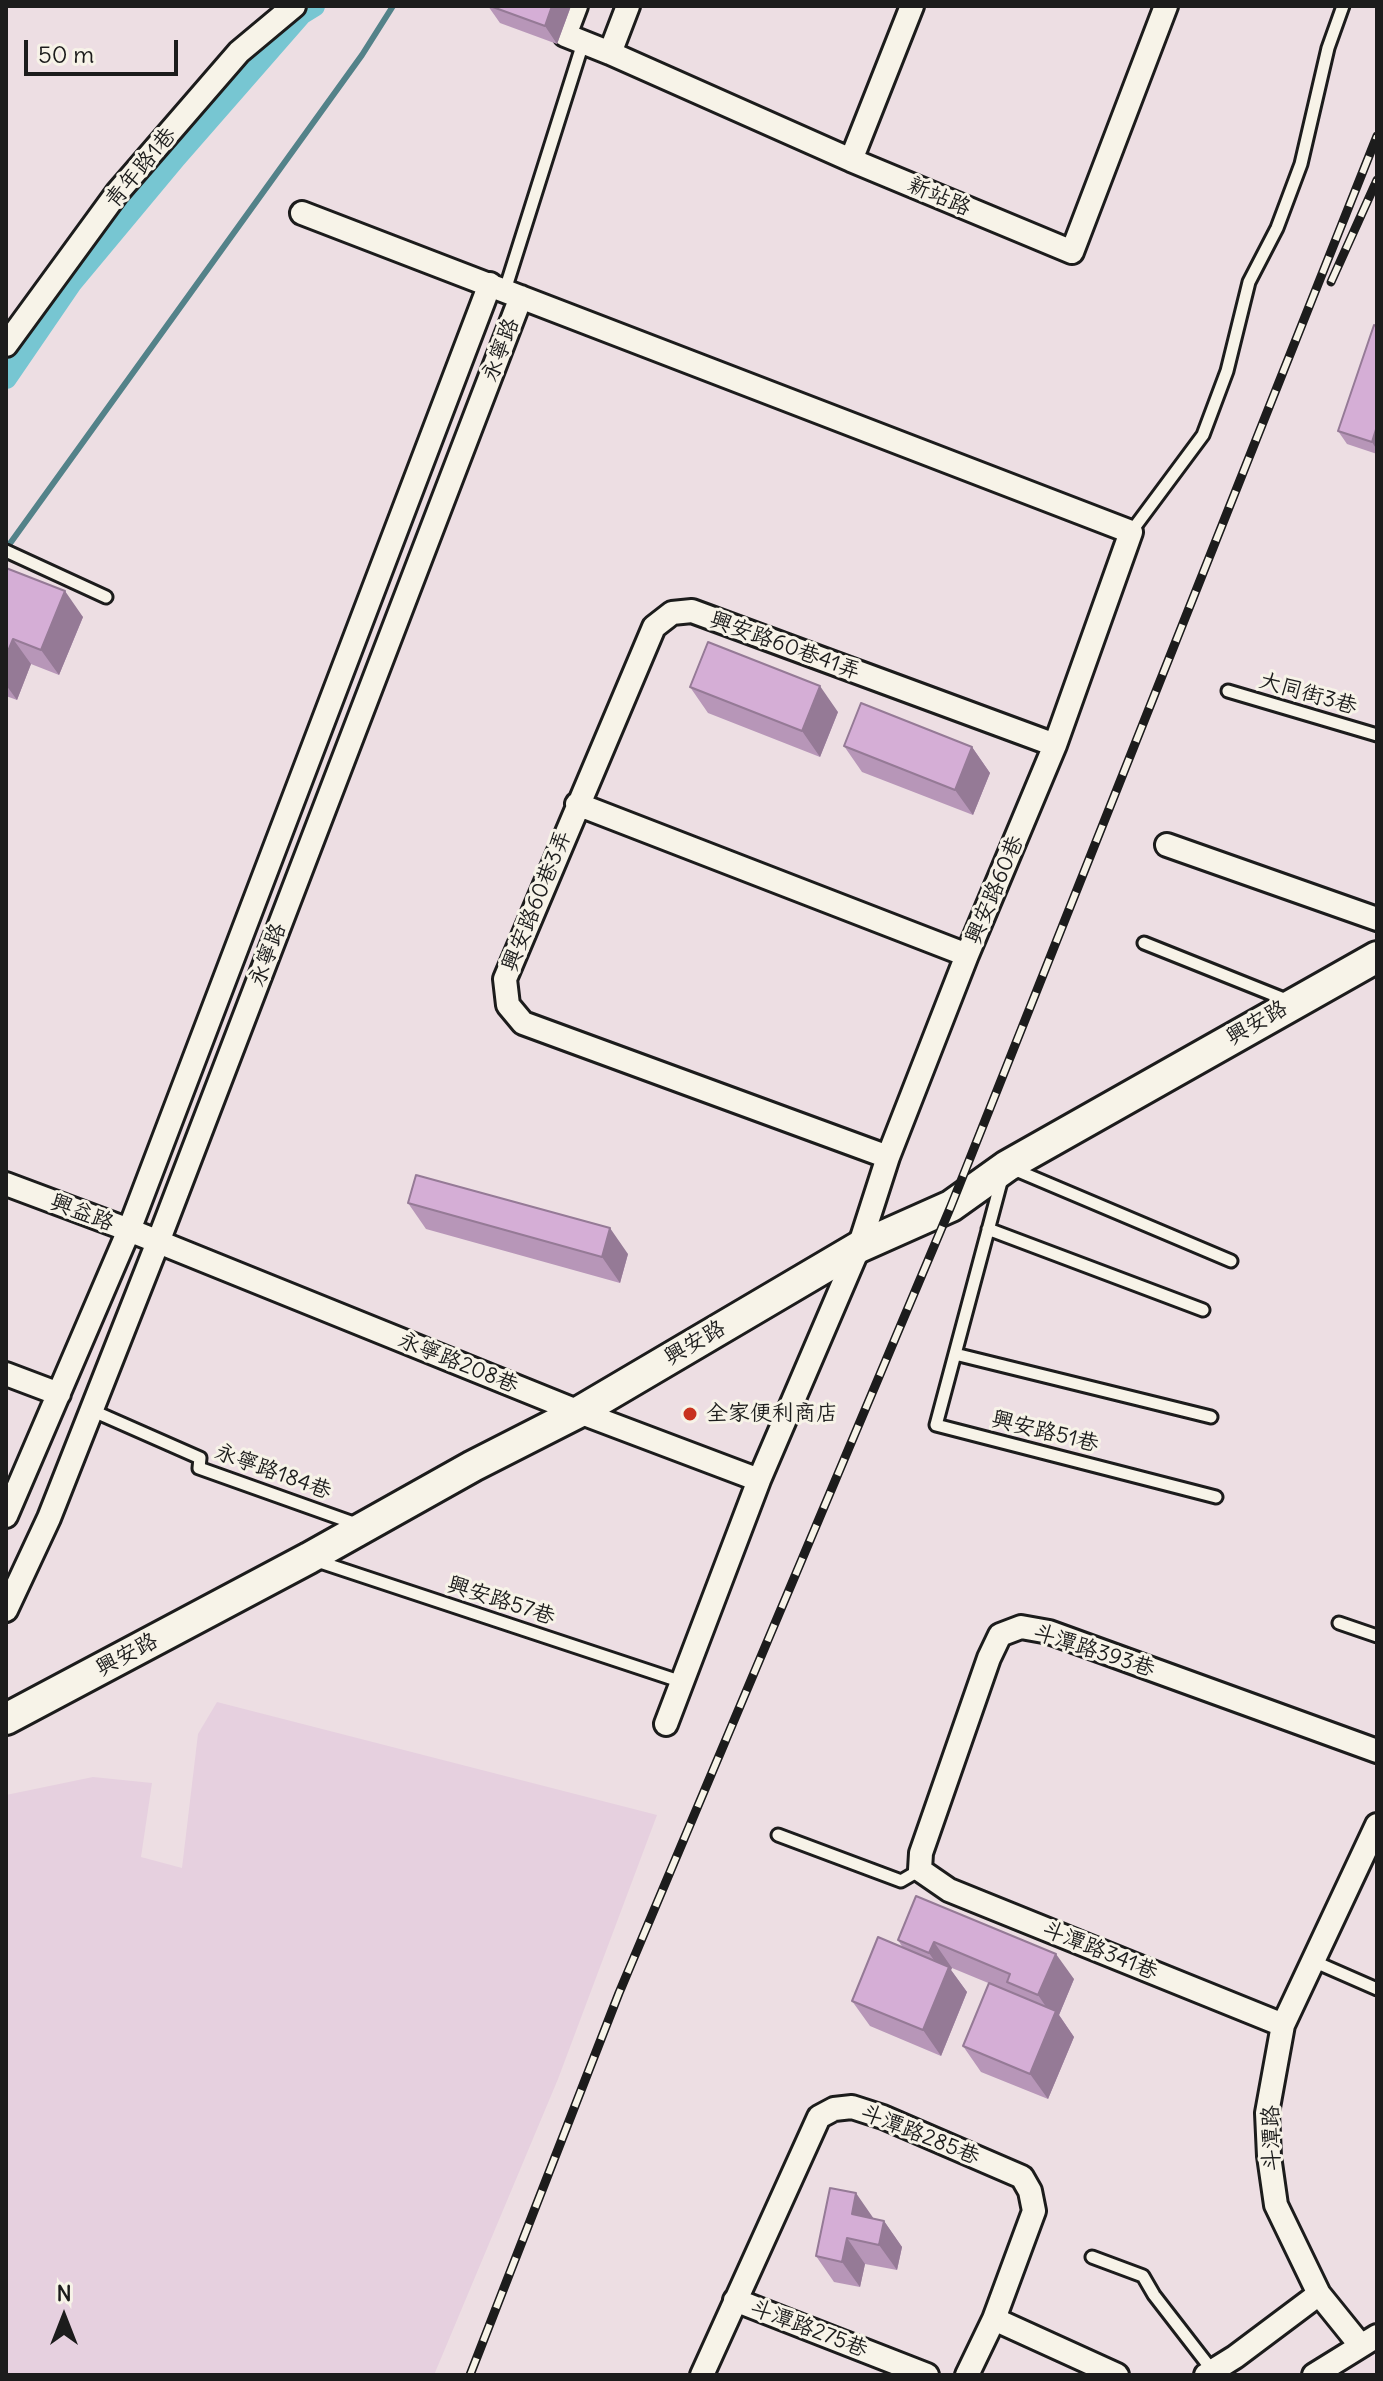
<!DOCTYPE html>
<meta charset="utf-8">
<style>
body{margin:0}
#map{position:relative;width:1383px;height:2381px;overflow:hidden;background:#eddee3;font-family:Delius,sans-serif}
canvas{display:block}
.frame{position:absolute;inset:0;border:8px solid #1c1c1c;pointer-events:none}
.north{position:absolute;left:24px;top:2277px;width:80px;height:80px;-webkit-text-stroke:6px #f7f3e8;paint-order:stroke;rotate:0deg;font-size:22px;font-weight:700;line-height:32px;text-align:center;color:#1c1c1c}
.north::after{content:'';display:block;margin:auto;width:28px;height:36px;background:#1c1c1c;clip-path:polygon(50% 0,100% 100%,50% 72%,0 100%)}
.scale{position:absolute;left:24px;top:40px;width:154px;height:36px;box-sizing:border-box;border:4px solid #1c1c1c;border-top:0;padding-left:10px;font-size:24px;line-height:28px;white-space:nowrap;color:#1c1c1c;-webkit-text-stroke:6px #f7f3e8;paint-order:stroke}
</style>
<div id="map">
<canvas width="1383" height="2381"></canvas>
<div class="frame"></div>
<div class="north">N</div>
<div class="scale">50 m</div>
</div>
<script>
const ctx = document.querySelector('canvas').getContext('2d');
ctx.lineJoin = 'round';
function paint(path, color) { ctx.fillStyle = color; ctx.fill(path, 'evenodd'); }
const shape = rows => new Path2D(rows.map(r => 'M' + r).join(''));
function stroke(path, color, width, dash) { ctx.strokeStyle = color; ctx.lineWidth = width; ctx.lineCap = dash ? 'butt' : 'round'; ctx.setLineDash(dash || []); ctx.stroke(path); }
function write(font, color, halo, rows, align = 'center') {
  ctx.font = font + ' Delius,"LXGW WenKai TC",sans-serif'; ctx.lineWidth = 6; ctx.setLineDash([]); ctx.textBaseline = 'middle'; ctx.strokeStyle = halo; ctx.fillStyle = color; for (const [text, x, y, turn = 0] of rows) {
    ctx.save(); ctx.translate(x, y); ctx.rotate((+turn || 0) * Math.PI / 180); ctx.textAlign = isNaN(turn) ? turn : align; if (halo) ctx.strokeText(text, 0, 0); ctx.fillText(text, 0, 0); ctx.restore();
  }
}
paint(shape([
 [217,1702,657,1815,558,2079,434,2375,6,2375,6,1795,93,1777,152,1783,141,1857,182,1868,198,1734]
]), '#e6d0df');
stroke(shape([
 [6,549,362,55,393,6]
]), '#538289', 6);
stroke(shape([
 [6,378,71,283,176,157,301,14,314,6]
]), '#77c6d2', 22);
const lane = shape([
 [505,290,583,43],
 [1131,532,1203,435,1227,371,1249,282,1277,228,1301,164,1328,48,1343,6],
 [6,551,106,597],
 [1228,691,1377,735],
 [1144,943,1289,1001],
 [1011,1168,1231,1261],
 [1002,1178,936,1425,1216,1497],
 [988,1229,1203,1310],
 [955,1354,1211,1417],
 [91,1410,200,1458,199,1468,359,1525],
 [317,1561,682,1682],
 [1339,1623,1377,1636],
 [778,1835,901,1881,920,1870],
 [1313,1961,1377,1989],
 [1092,2257,1143,2276,1154,2295,1212,2370]
]);
const street = shape([
 [576,6,565,35,610,53,851,160,1072,252,1166,6],
 [610,53,628,6],
 [851,160,912,6],
 [302,213,1131,532,1055,745,967,955,888,1157,859,1247,759,1480,666,1724],
 [6,345,117,193,239,52,294,6],
 [577,804,967,955],
 [1167,845,1377,919],
 [888,1157,523,1023,508,1005,505,979,654,627,672,613,692,611,1055,745],
 [6,1184,129,1230,579,1412,759,1480],
 [6,1374,59,1394],
 [6,1516,129,1230,490,284],
 [6,1610,49,1518,158,1242,521,297],
 [1283,2025,949,1890,920,1870,921,1853,989,1658,1000,1635,1021,1627,1049,1632,1377,1751],
 [735,2300,927,2375],
 [994,2319,1117,2375],
 [1361,2346,1319,2294,1276,2205,1269,2156,1267,2113,1283,2025,1377,1825],
 [702,2375,819,2117,834,2109,852,2107,883,2117,1022,2177,1030,2191,1034,2211,994,2319,967,2375],
 [1206,2375,1235,2357,1319,2294],
 [1314,2375,1377,2336]
]);
const secondary = shape([
 [6,1719,309,1558,473,1466,579,1412,859,1247,951,1206,1007,1166,1377,957]
]);
stroke(lane, '#1c1c1c', 17);
stroke(street, '#1c1c1c', 28);
stroke(secondary, '#1c1c1c', 36);
stroke(lane, '#f7f3e8', 11);
stroke(street, '#f7f3e8', 22);
stroke(secondary, '#f7f3e8', 30);
const rail = shape([
 [1331,282,1377,180],
 [470,2375,619,1993,951,1206,1377,136]
]);
stroke(rail, '#1c1c1c', 9);
stroke(rail, '#f7f3e8', 6, [18]);
paint(shape([
 [488,6,571,6,557,44,500,23],
 [1377,326,1377,454,1347,444,1338,431],
 [6,568,83,617,59,675,31,664,17,700,6,696],
 [690,687,838,712,820,757,708,713],
 [844,746,972,747,990,773,973,815,862,772],
 [408,1203,628,1254,620,1283,426,1229],
 [916,1896,1074,1979,1059,2015,1074,2037,1048,2099,981,2072,963,2046,1015,1994,952,1968,951,1970,967,1992,941,2056,870,2026,852,2001,903,1948,898,1940],
 [874,2219,884,2221,902,2247,897,2270,865,2264,860,2287,834,2282,816,2256]
]), '#b796b8');
paint(shape([
 [552,6,571,6,557,44,545,26],
 [1377,426,1377,450,1372,442],
 [65,591,83,617,59,675,41,650],
 [13,639,31,664,17,700,6,685,6,656],
 [820,686,838,712,820,757,802,731],
 [972,747,990,773,973,815,955,790],
 [610,1228,628,1254,620,1283,602,1257],
 [934,1942,952,1968,951,1970,967,1992,941,2056,923,2030,945,1976,929,1953],
 [1056,1954,1074,1979,1059,2015,1074,2037,1048,2099,1030,2074,1053,2017,1038,1995],
 [856,2193,874,2219,852,2214],
 [884,2221,902,2247,897,2270,879,2245],
 [847,2238,865,2264,860,2287,842,2262]
]), '#957a96');
const building = shape([
 [490,6,552,6,545,26,490,6],
 [1374,325,1377,326,1377,426,1372,442,1338,431,1374,325],
 [6,568,65,591,41,650,13,639,6,656,6,568],
 [708,642,820,686,802,731,690,687,708,642],
 [861,703,972,747,955,790,844,746,861,703],
 [416,1175,610,1228,602,1257,408,1203,416,1175],
 [916,1896,1056,1954,1038,1995,1007,1982,1010,1974,934,1942,929,1953,898,1940,916,1896],
 [878,1937,949,1967,923,2030,852,2001,878,1937],
 [989,1983,1056,2011,1030,2074,963,2046,989,1983],
 [830,2188,856,2193,852,2214,884,2221,879,2245,847,2238,842,2262,816,2256,830,2188]
]);
paint(building, '#d5aed6');
stroke(building, '#957a96', 2);
for (const [x, y, r, color] of [
 [690,1414,8,"#c8321e"]
]) { const dot = new Path2D(); dot.arc(x, y, r, 0, 2 * Math.PI); ctx.fillStyle = color; ctx.fill(dot); stroke(dot, '#f7f3e8', 3); }
write('22px', '#1c1c1c', '#f7f3e8', [
 ["青年路1巷",141,168,-50],
 ["新站路",939,197,23],
 ["永寧路",501,350,-69],
 ["興安路60巷41弄",785,646,20],
 ["大同街3巷",1308,694,16],
 ["興安路60巷",995,890,-67],
 ["興安路60巷3弄",537,901,-68],
 ["永寧路",268,955,-69],
 ["興安路",1257,1023,-30],
 ["興益路",82,1213,21],
 ["興安路",695,1343,-30],
 ["永寧路208巷",458,1363,22],
 ["興安路51巷",1045,1432,14],
 ["永寧路184巷",273,1472,20],
 ["興安路57巷",501,1601,18],
 ["斗潭路393巷",1094,1651,18],
 ["興安路",127,1655,-28],
 ["斗潭路341巷",1100,1951,22],
 ["斗潭路285巷",920,2135,22],
 ["斗潭路",1272,2138,-91],
 ["斗潭路275巷",809,2329,21]
]);
write('22px', '#1c1c1c', '#f7f3e8', [
 ["全家便利商店",706,1414]
], 'left');
</script>
